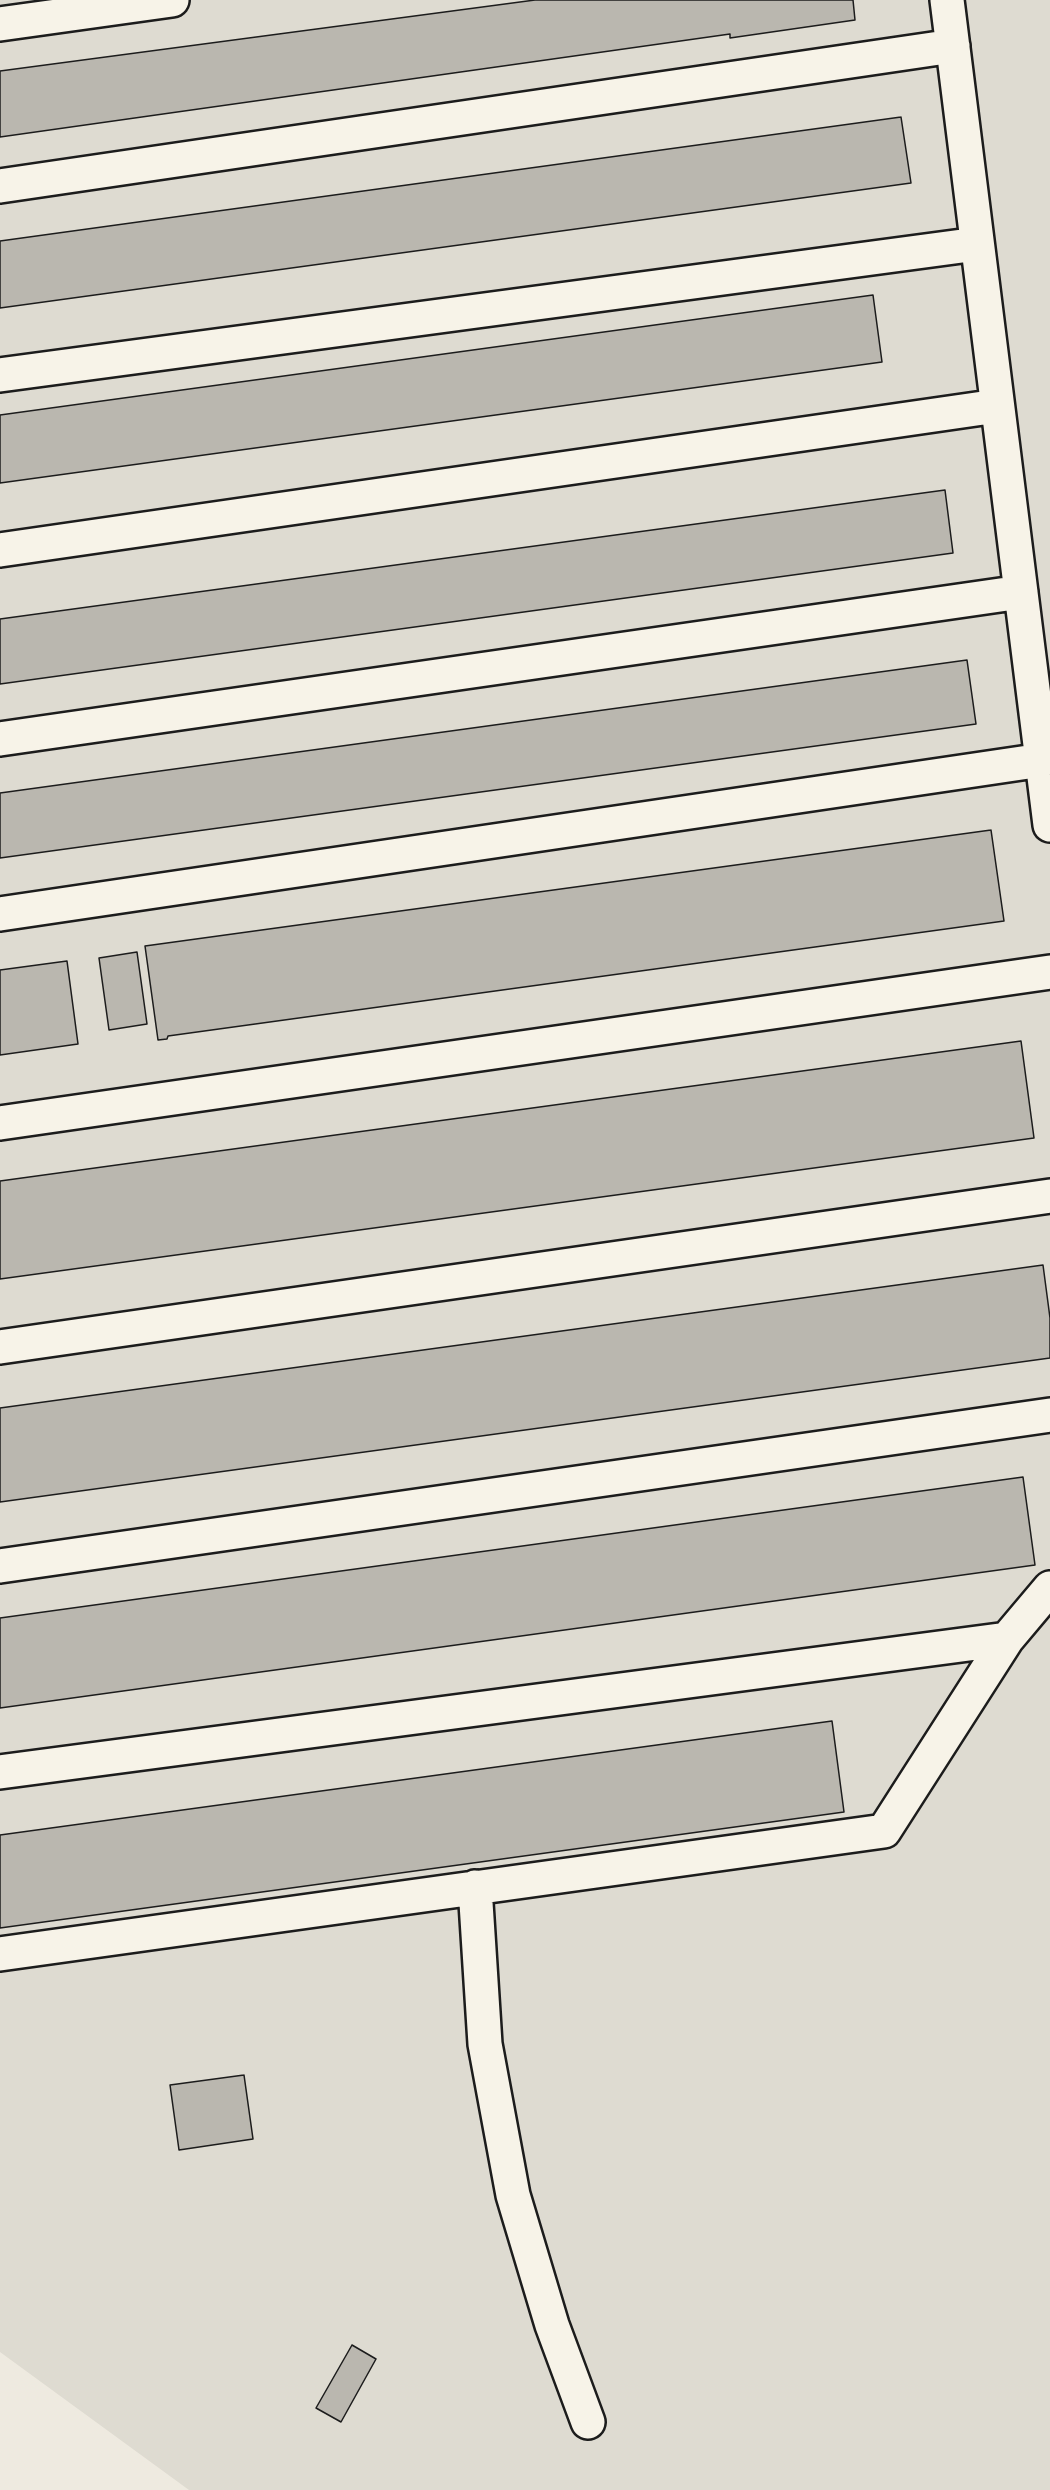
<!DOCTYPE html>
<style>
body{margin:0}
canvas{display:block;background:#eeeae0}
</style>
<canvas width="1050" height="2490"></canvas>
<script>
const ctx = document.querySelector('canvas').getContext('2d');
ctx.lineJoin = 'round';
function paint(path, color) { ctx.fillStyle = color; ctx.fill(path, 'evenodd'); }
const shape = rows => new Path2D(rows.map(r => 'M' + r).join(''));
function stroke(path, color, width, dash) { ctx.strokeStyle = color; ctx.lineWidth = width; ctx.lineCap = dash ? 'butt' : 'round'; ctx.setLineDash(dash || []); ctx.stroke(path); }
paint(shape([
 [0,0,1050,0,1050,2490,189,2490,0,2352]
]), '#dedbd1');
const building = shape([
 [535,0,853,0,855,20,730,38,730,34,0,137,0,71,535,0],
 [901,117,911,183,0,308,0,241,901,117],
 [873,295,882,362,0,483,0,415,873,295],
 [945,490,953,553,0,684,0,619,945,490],
 [967,660,976,724,0,858,0,793,967,660],
 [991,830,1004,921,168,1036,167,1039,158,1040,145,946,991,830],
 [137,952,147,1024,109,1030,99,958,137,952],
 [67,961,78,1044,0,1055,0,970,67,961],
 [1021,1041,1034,1138,0,1279,0,1181,1021,1041],
 [1043,1265,1050,1318,1050,1358,0,1502,0,1408,1043,1265],
 [1023,1477,1035,1565,0,1708,0,1618,1023,1477],
 [832,1721,844,1812,0,1928,0,1835,832,1721],
 [244,2075,253,2139,179,2150,170,2085,244,2075],
 [352,2345,376,2359,341,2422,316,2408,352,2345]
]);
paint(building, '#bab7af');
stroke(building, '#1c1c1c', 1.5);
const minor = shape([
 [947,0,1050,825],
 [0,24,172,0],
 [0,186,953,46],
 [0,375,977,244],
 [0,550,997,406],
 [0,739,1021,592],
 [0,914,1042,760],
 [0,1123,1050,972],
 [0,1347,1050,1196],
 [0,1566,1050,1415],
 [1007,1639,1050,1588],
 [0,1772,1007,1639,884,1831,0,1954],
 [475,1887,485,2044,513,2195,552,2325,588,2422]
]);
stroke(minor, '#1c1c1c', 38);
stroke(minor, '#f7f3e8', 33);
</script>
